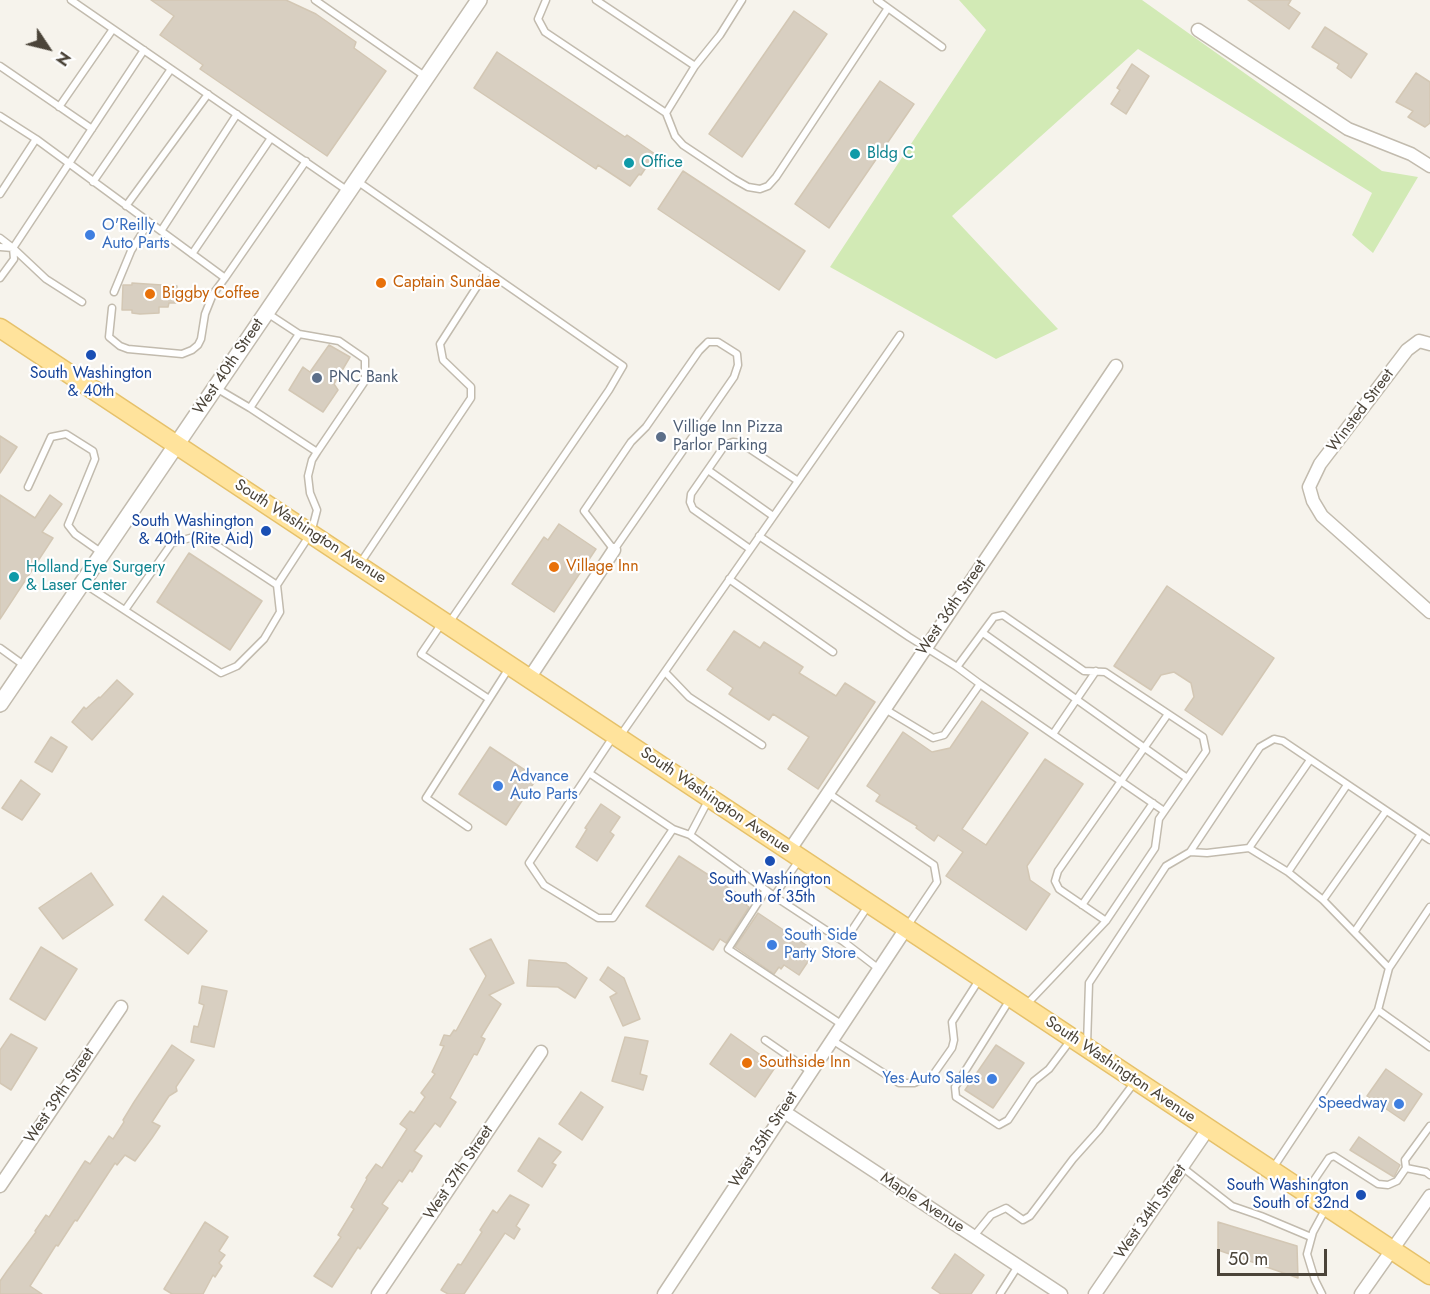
<!DOCTYPE html>
<style>
body{margin:0}
#map{position:relative;width:1430px;height:1294px;overflow:hidden;background:#f6f3ec;font-family:Jost,sans-serif}
canvas{display:block}
.north{position:absolute;left:18px;top:18px;width:60px;height:60px;-webkit-text-stroke:4px #fff;paint-order:stroke;rotate:125deg;font-size:16px;font-weight:700;line-height:24px;text-align:center;color:#4b4439}
.north::after{content:'';display:block;margin:auto;width:21px;height:27px;background:#4b4439;clip-path:polygon(50% 0,100% 100%,50% 72%,0 100%)}
.scale{position:absolute;left:1217px;top:1249px;width:110px;height:27px;box-sizing:border-box;border:3px solid #4b4439;border-top:0;padding-left:8px;font-size:18px;line-height:21px;white-space:nowrap;color:#4b4439;-webkit-text-stroke:4px #fff;paint-order:stroke}
</style>
<div id="map">
<canvas width="1430" height="1294"></canvas>
<div class="north">N</div>
<div class="scale">50 m</div>
</div>
<script>
const ctx = document.querySelector('canvas').getContext('2d');
ctx.lineJoin = 'round';
function paint(path, color) { ctx.fillStyle = color; ctx.fill(path, 'evenodd'); }
const shape = rows => new Path2D(rows.map(r => 'M' + r).join(''));
function stroke(path, color, width, dash) { ctx.strokeStyle = color; ctx.lineWidth = width; ctx.lineCap = dash ? 'butt' : 'round'; ctx.setLineDash(dash || []); ctx.stroke(path); }
function write(font, color, halo, rows, align = 'center') {
  ctx.font = font + ' Jost,sans-serif'; ctx.lineWidth = 4.5; ctx.setLineDash([]); ctx.textBaseline = 'middle'; ctx.strokeStyle = halo; ctx.fillStyle = color; for (const [text, x, y, turn = 0] of rows) {
    ctx.save(); ctx.translate(x, y); ctx.rotate((+turn || 0) * Math.PI / 180); ctx.textAlign = isNaN(turn) ? turn : align; if (halo) ctx.strokeText(text, 0, 0); ctx.fillText(text, 0, 0); ctx.restore();
  }
}
paint(shape([
 [959,0,1142,0,1382,171,1418,177,1373,253,1352,235,1372,193,1138,49,952,216,1058,329,996,359,830,267,986,30]
]), '#d2eab5');
const building = shape([
 [151,0,286,0,316,14,356,42,354,48,386,71,327,156,200,69,203,65,160,35,174,16,151,0],
 [1248,0,1291,0,1288,5,1300,13,1289,29,1248,0],
 [794,11,827,34,742,157,709,134,794,11],
 [1325,27,1367,54,1351,78,1337,68,1339,64,1312,47,1325,27],
 [497,52,625,137,627,135,655,154,641,175,639,174,630,186,598,165,596,169,474,88,497,52],
 [1132,64,1149,76,1126,114,1111,104,1120,90,1117,88,1132,64],
 [1416,73,1430,82,1430,123,1425,127,1408,117,1413,111,1396,102,1416,73],
 [880,81,914,104,829,228,795,204,880,81],
 [683,171,805,251,779,290,658,209,683,171],
 [132,283,177,286,176,303,169,303,168,307,159,307,159,313,140,314,132,313,132,310,122,310,123,285,132,285,132,283],
 [329,345,350,357,334,384,338,390,323,412,289,390,303,367,310,372,329,345],
 [0,436,17,447,0,473,0,436],
 [0,495,35,518,50,495,62,504,42,532,53,538,0,619,0,495],
 [559,524,596,549,554,612,512,584,544,537,548,540,559,524],
 [189,553,262,601,230,650,157,602,189,553],
 [1167,586,1274,658,1222,735,1185,710,1194,697,1191,683,1174,672,1161,675,1151,690,1114,666,1167,586],
 [734,631,760,648,764,642,803,667,799,673,836,696,845,683,875,702,818,789,788,769,809,737,773,714,769,720,729,694,733,688,707,670,734,631],
 [117,680,133,694,92,740,72,722,84,707,86,709,99,697,100,698,117,680],
 [982,701,1028,733,962,829,986,845,1045,759,1083,784,1027,866,1030,880,1050,894,1026,930,946,876,963,852,938,835,934,841,916,828,917,826,876,801,880,795,867,786,903,732,932,752,950,748,982,701],
 [51,737,67,747,52,772,35,762,51,737],
 [490,747,537,778,506,825,459,794,490,747],
 [21,780,40,794,22,820,2,808,21,780],
 [601,804,620,817,610,832,614,835,597,861,576,847,587,829,585,828,601,804],
 [679,856,749,901,746,905,749,907,726,943,720,939,713,950,646,906,679,856],
 [91,873,113,905,63,939,39,908,91,873],
 [163,896,207,931,188,954,145,920,163,896],
 [758,913,815,951,799,975,784,965,781,969,779,967,774,974,735,947,758,913],
 [491,939,514,983,489,995,501,1004,481,1037,485,1039,477,1055,474,1054,450,1098,456,1102,440,1127,435,1123,414,1151,422,1156,412,1172,410,1170,402,1182,399,1180,382,1204,388,1208,360,1249,358,1247,332,1287,314,1276,341,1237,338,1235,354,1209,351,1207,367,1179,366,1178,376,1164,382,1168,407,1129,400,1124,410,1111,414,1113,425,1097,421,1093,435,1074,432,1072,444,1046,440,1045,444,1035,450,1036,454,1030,456,1031,486,976,470,949,491,939],
 [41,947,77,969,45,1020,10,999,41,947],
 [529,960,566,963,587,978,575,998,558,987,527,986,529,960],
 [608,967,624,978,640,1019,623,1026,610,997,617,993,600,980,608,967],
 [202,986,227,991,214,1047,191,1042,194,1026,198,1027,204,1005,199,1003,202,986],
 [11,1034,37,1048,11,1090,0,1083,0,1050,11,1034],
 [731,1034,776,1066,755,1097,710,1064,731,1034],
 [625,1037,648,1041,640,1074,647,1076,643,1090,612,1081,625,1037],
 [172,1045,194,1060,176,1087,177,1091,169,1096,152,1122,160,1126,152,1138,135,1161,125,1155,117,1165,115,1163,77,1221,75,1220,58,1246,56,1245,30,1286,42,1294,0,1294,0,1281,7,1271,36,1232,35,1231,46,1215,49,1217,85,1161,90,1164,109,1136,113,1139,124,1122,123,1120,134,1102,172,1045],
 [996,1045,1024,1063,993,1108,965,1090,996,1045],
 [1386,1069,1422,1094,1404,1121,1367,1096,1386,1069],
 [581,1092,603,1107,582,1140,559,1124,581,1092],
 [1359,1137,1400,1165,1394,1177,1350,1150,1359,1137],
 [539,1138,561,1152,552,1163,556,1165,542,1187,518,1171,539,1138],
 [510,1195,529,1205,516,1226,520,1229,514,1239,505,1233,464,1294,448,1294,441,1290,458,1264,461,1265,482,1232,480,1230,493,1210,497,1213,510,1195],
 [205,1222,228,1237,219,1251,225,1255,219,1263,222,1266,215,1277,213,1275,203,1294,172,1294,164,1289,205,1222],
 [1218,1222,1297,1246,1298,1278,1218,1250,1218,1222],
 [955,1254,984,1275,971,1294,941,1294,932,1288,955,1254]
]);
paint(building, '#d8cfc1');
stroke(building, '#d3c7b4', 1.5);
const service = shape([
 [71,0,348,191],
 [315,0,426,77],
 [546,0,538,19,545,32,666,113],
 [596,0,695,66],
 [742,0,720,35,695,66,666,113,675,136,683,145,734,179,748,187,760,189,768,186,776,177,888,8],
 [877,0,942,47],
 [0,66,92,129],
 [59,107,113,29],
 [0,116,36,139,225,278,306,161],
 [357,181,623,366,609,390,449,623],
 [93,182,171,69],
 [0,194,36,139],
 [126,206,208,94],
 [161,231,237,114],
 [0,238,13,248,46,279,82,302],
 [0,247,13,248],
 [192,254,271,138],
 [0,278,14,259,13,248,17,242,144,50],
 [114,292,131,251,149,222],
 [112,308,109,337,120,346,128,349,182,354,192,350,198,345,201,339,205,314,213,294,225,278],
 [299,334,339,341,365,359,365,381,317,452],
 [708,342,718,342,737,354,738,365,734,377,614,550,584,511,631,442,646,427,699,351,708,342],
 [216,388,250,408,299,334,267,313],
 [708,470,773,516],
 [28,487,51,437,66,434,93,451,95,459,68,525,75,534,102,553],
 [759,536,909,637,957,667,994,617,1003,615,1084,671,1105,672,1203,737,1206,751,1159,819,1155,848,1106,921,1027,1004],
 [750,549,693,509,690,502,691,494,725,445,733,442,741,443,798,481],
 [359,565,471,398,471,387,443,360,440,344,487,271],
 [729,579,833,652],
 [83,583,221,673,237,666,264,639,280,612,277,585,311,533,317,510,310,493,308,476,312,460,317,452,250,408],
 [125,610,172,543,201,535,277,585],
 [442,623,421,654,489,699],
 [983,633,1187,778],
 [0,648,25,666],
 [665,672,689,697,762,745],
 [980,684,1164,811],
 [885,709,933,738,944,735,980,684,957,667],
 [1053,734,1096,671],
 [620,736,900,335],
 [613,737,589,773,673,829,690,835,709,799],
 [589,773,529,863,544,885,598,918,613,918,673,829],
 [828,793,934,865,937,882,908,925],
 [468,827,426,798,509,668],
 [690,835,774,896,800,859],
 [1249,848,1310,760],
 [1288,872,1347,785],
 [766,890,728,949,841,1024],
 [774,896,844,942,879,969],
 [1323,900,1386,811],
 [1082,905,1153,803],
 [1106,921,1059,889,1055,881,1058,871,1168,714],
 [1355,931,1421,834],
 [844,942,868,906],
 [1389,968,1323,900,1288,872,1249,848,1207,853,1190,852,1260,747,1274,739,1283,741,1430,840],
 [1009,1001,955,1087,956,1097,999,1125,1008,1120,1034,1081,1049,1069,1070,1041],
 [1378,1010,1430,1047],
 [765,1040,810,1071],
 [832,1040,899,1083,914,1083,933,1075,952,1048,954,1040,952,1022,979,980],
 [1087,1045,1089,983,1166,866,1190,852],
 [1182,1167,1232,1206,1261,1216,1311,1237],
 [1273,1168,1378,1010,1389,968,1430,907],
 [1406,1168,1426,1172,1430,1175],
 [1306,1192,1329,1158,1334,1156,1378,1184,1388,1185,1397,1181,1406,1168,1405,1160,1430,1126],
 [974,1236,991,1215,1006,1208,1023,1220,1030,1216,1073,1159,1099,1130,1134,1083],
 [1000,1294,1018,1266],
 [1322,1294,1315,1280,1307,1254,1313,1232,1326,1208]
]);
const minor = shape([
 [1198,30,1348,129,1411,154,1430,166],
 [1430,344,1419,341,1407,350,1320,464,1309,487,1313,501,1322,516,1430,612],
 [530,677,614,550],
 [789,851,1116,366],
 [783,1111,1061,1294],
 [0,1186,121,1007],
 [378,1294,541,1052],
 [664,1294,907,927],
 [1095,1294,1208,1129],
 [1361,1294,1430,1196]
]);
const tertiary = shape([
 [0,704,479,0]
]);
const primary = shape([
 [0,328,1430,1275]
]);
stroke(service, '#c2bbae', 9);
stroke(minor, '#c2bbae', 15);
stroke(tertiary, '#c2bbae', 18);
stroke(primary, '#e6c16a', 21);
stroke(service, '#fff', 6);
stroke(minor, '#fff', 12);
stroke(tertiary, '#fff', 15);
stroke(primary, '#ffe39c', 18);
for (const [x, y, r, color] of [
 [855,154,6,"#0f9aa8"],
 [629,163,6,"#0f9aa8"],
 [90,235,6,"#3f7fe0"],
 [381,283,6,"#e8710a"],
 [150,294,6,"#e8710a"],
 [91,355,6,"#1a4fb4"],
 [317,378,6,"#5c6f8a"],
 [661,437,6,"#5c6f8a"],
 [266,531,6,"#1a4fb4"],
 [554,567,6,"#e8710a"],
 [14,577,6,"#0f9aa8"],
 [498,786,6,"#3f7fe0"],
 [770,861,6,"#1a4fb4"],
 [772,945,6,"#3f7fe0"],
 [747,1063,6,"#e8710a"],
 [992,1079,6,"#3f7fe0"],
 [1399,1104,6,"#3f7fe0"],
 [1361,1195,6,"#1a4fb4"]
]) { const dot = new Path2D(); dot.arc(x, y, r, 0, 2 * Math.PI); ctx.fillStyle = color; ctx.fill(dot); stroke(dot, '#fff', 2); }
write('16px', '#0d838f', '#fff', [
 ["Bldg C",867,154],
 ["Office",641,163],
 ["Holland Eye Surgery",26,568],
 ["& Laser Center",26,586]
], 'left');
write('16px', '#366cbe', '#fff', [
 ["O'Reilly",102,226],
 ["Auto Parts",102,244],
 ["Advance",510,777],
 ["Auto Parts",510,795],
 ["South Side",784,936],
 ["Party Store",784,954],
 ["Yes Auto Sales",980,1079,"right"],
 ["Speedway",1387,1104,"right"]
], 'left');
write('16px', '#c56008', '#fff', [
 ["Captain Sundae",393,283],
 ["Biggby Coffee",162,294],
 ["Village Inn",566,567],
 ["Southside Inn",759,1063]
], 'left');
write('16px', '#4b4439', '#fff', [
 ["West 40th Street",229,367,-56],
 ["Winsted Street",1361,411,-53],
 ["South Washington Avenue",310,532,33],
 ["West 36th Street",952,608,-56],
 ["South Washington Avenue",715,801,34],
 ["South Washington Avenue",1120,1070,34],
 ["West 39th Street",60,1096,-56],
 ["West 35th Street",764,1140,-57],
 ["West 37th Street",459,1173,-56],
 ["Maple Avenue",922,1203,33],
 ["West 34th Street",1151,1212,-55]
]);
write('16px', '#164399', '#fff', [
 ["South Washington",91,374],
 ["& 40th",91,392],
 ["South Washington",254,522,"right"],
 ["& 40th (Rite Aid)",254,540,"right"],
 ["South Washington",770,880],
 ["South of 35th",770,898],
 ["South Washington",1349,1186,"right"],
 ["South of 32nd",1349,1204,"right"]
]);
write('16px', '#4e5e75', '#fff', [
 ["PNC Bank",329,378],
 ["Villige Inn Pizza",673,428],
 ["Parlor Parking",673,446]
], 'left');
</script>
